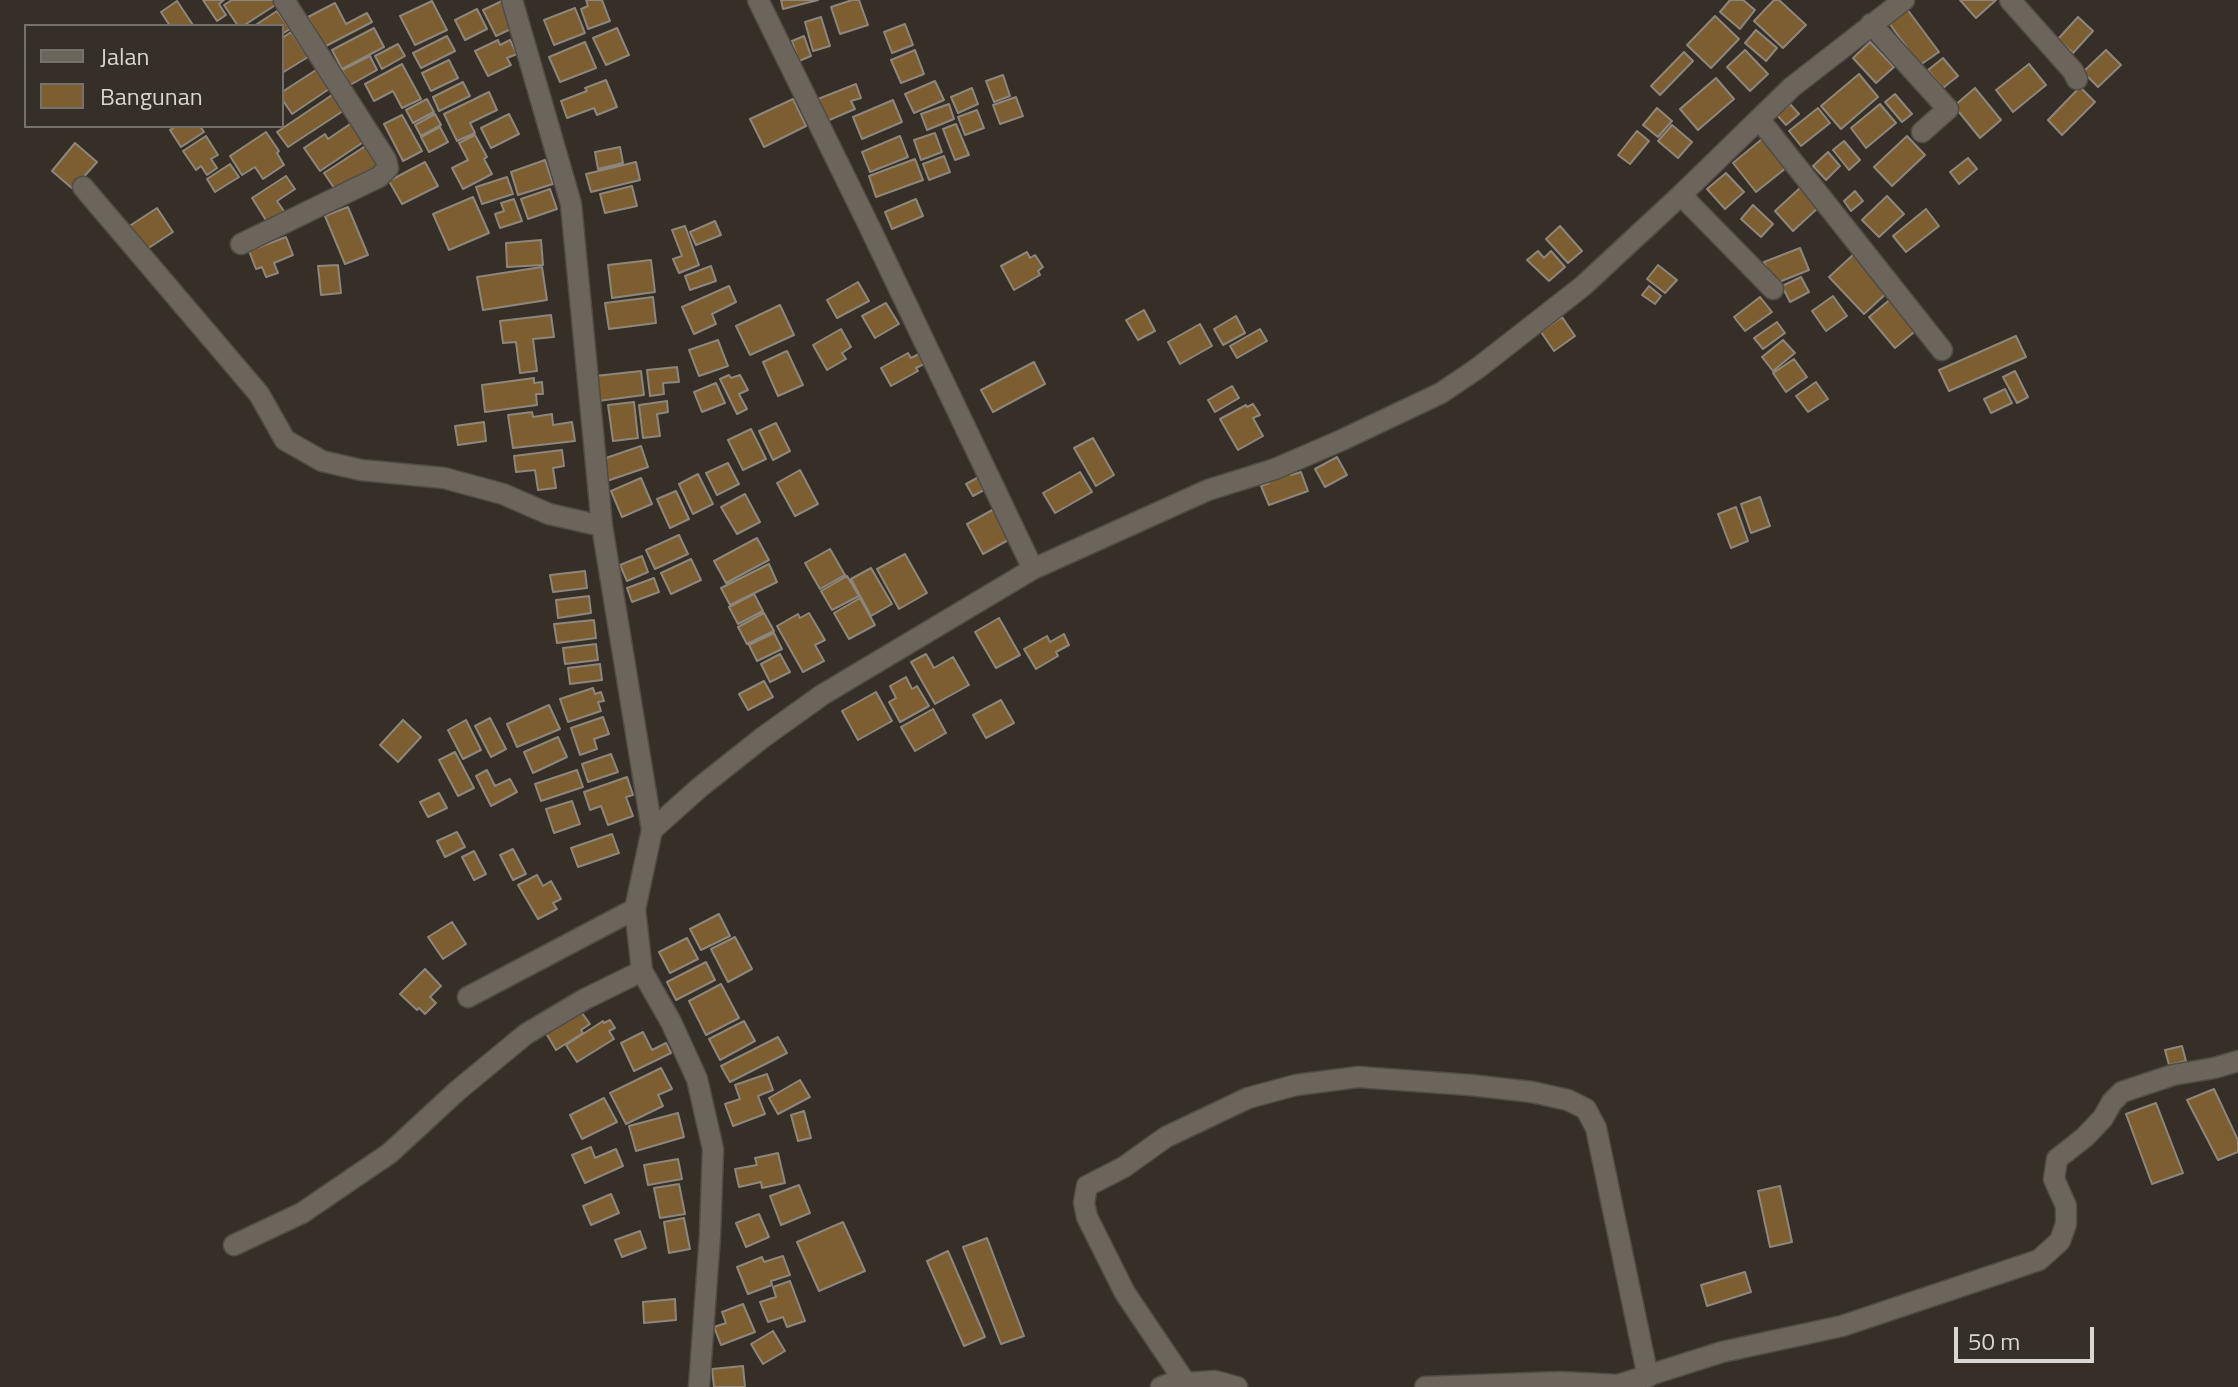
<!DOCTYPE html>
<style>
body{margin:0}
#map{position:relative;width:2238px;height:1387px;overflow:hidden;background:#352f27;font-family:"Titillium Web",sans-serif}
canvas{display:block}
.legend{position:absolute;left:24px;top:24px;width:260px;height:104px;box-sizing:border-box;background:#352f27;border:2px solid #77716b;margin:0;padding:10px 14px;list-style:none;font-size:24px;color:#d9d5d0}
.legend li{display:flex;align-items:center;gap:16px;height:40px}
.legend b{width:40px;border:2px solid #77716b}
.scale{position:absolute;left:1954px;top:1327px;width:140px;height:36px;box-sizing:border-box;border:4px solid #d9d5d0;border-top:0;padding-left:10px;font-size:24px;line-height:28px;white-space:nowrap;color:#d9d5d0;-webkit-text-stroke:6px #352f27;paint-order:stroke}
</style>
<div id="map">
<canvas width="2238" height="1387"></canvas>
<ul class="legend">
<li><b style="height:10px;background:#6c655c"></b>Jalan</li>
<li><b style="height:22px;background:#7d5e31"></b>Bangunan</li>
</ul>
<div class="scale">50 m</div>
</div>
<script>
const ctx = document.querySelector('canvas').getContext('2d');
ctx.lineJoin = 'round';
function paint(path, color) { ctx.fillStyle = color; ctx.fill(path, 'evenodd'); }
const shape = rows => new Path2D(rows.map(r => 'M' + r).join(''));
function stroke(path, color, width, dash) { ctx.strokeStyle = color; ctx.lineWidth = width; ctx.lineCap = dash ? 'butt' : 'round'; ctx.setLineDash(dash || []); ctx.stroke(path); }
const building = shape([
 [203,0,224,0,219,4,226,15,217,21,203,0],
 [232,0,274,0,277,4,243,26,238,26,224,5,232,0],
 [586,0,602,0,610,21,588,29,581,9,588,6,586,0],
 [781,0,818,0,783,9,781,0],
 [852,0,859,0,868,25,840,34,831,7,852,0],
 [1730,0,1743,0,1755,10,1740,29,1720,12,1730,0],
 [1774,0,1779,0,1806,25,1783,48,1754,21,1774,0],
 [1960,0,1996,0,1976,18,1960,0],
 [177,1,193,25,191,26,170,26,161,12,177,1],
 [432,1,447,30,415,45,400,16,432,1],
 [502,1,515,27,496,36,483,10,502,1],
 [335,3,346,24,367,13,372,22,324,47,308,17,335,3],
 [1904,5,1939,52,1920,65,1886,19,1904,5],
 [575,8,585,33,554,45,544,20,575,8],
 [477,9,487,29,465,40,455,20,477,9],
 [277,11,290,29,282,34,282,26,254,26,277,11],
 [1715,16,1739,39,1711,68,1687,45,1715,16],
 [821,17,830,46,813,51,805,22,821,17],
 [2078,17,2093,31,2073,53,2058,39,2078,17],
 [905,24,913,45,892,53,884,32,905,24],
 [374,28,384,47,342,69,332,50,374,28],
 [617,28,629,55,606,65,593,38,617,28],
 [1756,30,1777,48,1766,61,1745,43,1756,30],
 [291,32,308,57,282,73,282,38,291,32],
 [447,36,455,51,421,68,413,53,447,36],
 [804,36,811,56,799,61,792,41,804,36],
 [498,40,500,45,510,40,517,54,507,58,511,65,488,76,475,51,498,40],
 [585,42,596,68,560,82,549,57,585,42],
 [1870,42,1894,67,1876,83,1853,58,1870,42],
 [398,44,405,56,382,69,375,56,398,44],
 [915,50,924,74,901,83,891,60,915,50],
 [1745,50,1768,74,1750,91,1727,67,1745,50],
 [2106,50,2121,65,2098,87,2083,72,2106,50],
 [1684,52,1693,61,1660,95,1651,86,1684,52],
 [370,56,377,70,350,85,342,70,370,56],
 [1943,58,1958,76,1943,88,1928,70,1943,58],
 [449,60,458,78,431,91,422,73,449,60],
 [402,64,421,99,402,108,393,91,374,101,365,84,402,64],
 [2029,64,2046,85,2013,112,1996,90,2029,64],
 [316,70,329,89,292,114,282,99,282,92,316,70],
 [1859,74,1878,97,1841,129,1821,106,1859,74],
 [1003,75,1010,96,994,102,986,81,1003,75],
 [1716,78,1734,99,1698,130,1680,109,1716,78],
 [606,80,617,107,597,115,594,108,567,118,561,101,587,91,585,88,606,80],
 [935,81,944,100,914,113,905,94,935,81],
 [463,82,470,96,439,111,433,97,463,82],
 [856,84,861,98,851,101,855,109,827,121,818,99,856,84],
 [2080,87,2095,102,2062,135,2048,120,2080,87],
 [972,88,978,104,958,113,951,97,972,88],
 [1975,88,2001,120,1980,138,1954,106,1975,88],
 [489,92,497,110,470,123,475,133,457,141,444,114,489,92],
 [1895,94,1912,114,1902,122,1885,102,1895,94],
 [332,95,343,111,288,147,277,132,332,95],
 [1016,97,1023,116,1000,124,993,105,1016,97],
 [427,99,434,112,413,123,406,110,427,99],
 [793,99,806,126,764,147,750,119,793,99],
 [893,100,902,122,862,139,853,117,893,100],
 [949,104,954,119,927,130,921,114,949,104],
 [1790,104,1799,114,1786,125,1777,115,1790,104],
 [1880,104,1896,123,1866,148,1851,128,1880,104],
 [1657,108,1672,121,1658,137,1643,125,1657,108],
 [1818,108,1830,123,1801,146,1789,131,1818,108],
 [977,110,984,128,965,135,958,117,977,110],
 [435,114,441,125,421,136,415,125,435,114],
 [509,114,519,134,491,148,481,128,509,114],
 [402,115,422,151,403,161,384,124,402,115],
 [353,122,365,141,320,171,304,148,325,134,328,139,353,122],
 [956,124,969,155,955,160,943,129,956,124],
 [1672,125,1692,142,1678,158,1658,141,1672,125],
 [176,126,200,126,204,132,181,147,170,130,176,126],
 [440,127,448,142,429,152,421,137,440,127],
 [1637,131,1649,141,1630,164,1618,155,1637,131],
 [266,132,279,151,277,153,284,165,263,179,255,167,242,175,230,156,266,132],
 [935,133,942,152,921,160,914,140,935,133],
 [475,135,487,157,484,159,492,174,463,189,452,168,468,160,459,143,475,135],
 [206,136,218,155,211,159,217,168,207,175,201,166,196,170,183,151,206,136],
 [900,136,908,157,870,172,862,152,900,136],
 [1907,136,1925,155,1892,186,1874,167,1907,136],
 [1762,139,1786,168,1756,192,1733,163,1762,139],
 [1844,141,1860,160,1849,170,1833,150,1844,141],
 [75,143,97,162,73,189,52,171,75,143],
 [367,145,381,166,338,194,324,173,367,145],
 [620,147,623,163,598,169,595,152,620,147],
 [1828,152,1840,166,1826,180,1813,166,1828,152],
 [944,156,950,172,929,180,923,164,944,156],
 [1968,158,1977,169,1959,184,1950,172,1968,158],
 [915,159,923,180,876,197,869,176,915,159],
 [545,160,553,184,518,195,511,172,545,160],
 [425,162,438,186,402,204,389,181,425,162],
 [636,162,640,180,591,192,586,174,636,162],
 [230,164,239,177,215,192,207,179,230,164],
 [1726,173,1744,192,1725,209,1707,189,1726,173],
 [286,176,295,189,277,201,286,214,269,225,252,198,286,176],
 [507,177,513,194,482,204,476,187,507,177],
 [632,186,637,206,605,213,600,194,632,186],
 [1801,187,1819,207,1793,231,1775,211,1801,187],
 [550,189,557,209,528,219,521,199,550,189],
 [1855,191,1863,201,1851,211,1844,201,1855,191],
 [1887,196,1904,214,1879,237,1862,220,1887,196],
 [473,197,489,233,449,250,433,214,473,197],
 [514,199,522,221,500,228,495,214,504,211,501,203,514,199],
 [916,199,923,216,892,229,885,212,916,199],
 [1753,205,1773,224,1761,237,1741,219,1753,205],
 [348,207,368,255,345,264,325,216,348,207],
 [157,208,173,232,144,251,128,227,157,208],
 [1926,209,1939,226,1906,252,1893,236,1926,209],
 [715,221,721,235,696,245,690,232,715,221],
 [685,226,699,265,679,273,673,259,682,256,672,230,685,226],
 [1560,226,1582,251,1568,263,1546,239,1560,226],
 [286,237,293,255,274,263,278,273,266,277,262,267,256,269,249,251,286,237],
 [541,240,543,265,507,267,506,243,541,240],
 [1800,248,1809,270,1774,284,1764,262,1800,248],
 [1538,251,1544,258,1551,251,1565,267,1549,281,1527,260,1538,251],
 [1027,252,1030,258,1035,255,1043,267,1038,271,1040,275,1014,290,1001,266,1027,252],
 [1854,254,1889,291,1864,314,1829,277,1854,254],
 [651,260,655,292,612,298,608,265,651,260],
 [338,265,341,293,321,295,318,266,338,265],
 [1658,265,1677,280,1665,293,1647,279,1658,265],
 [711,266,716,281,690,290,685,276,711,266],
 [542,267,547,300,483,310,477,277,542,267],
 [1801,277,1809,292,1790,302,1782,286,1801,277],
 [858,282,869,301,837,318,827,300,858,282],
 [729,286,736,302,712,314,716,324,694,334,682,307,729,286],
 [1649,286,1661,296,1655,304,1642,295,1649,286],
 [1833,296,1847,316,1826,331,1812,311,1833,296],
 [653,297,656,323,609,329,605,303,653,297],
 [1760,297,1772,312,1745,331,1734,317,1760,297],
 [1893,297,1919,328,1895,348,1869,317,1893,297],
 [886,303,899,324,875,338,862,316,886,303],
 [780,305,794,335,750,355,736,326,780,305],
 [1144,310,1155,331,1138,340,1126,320,1144,310],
 [551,315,554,337,533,339,537,371,520,373,516,342,503,343,500,321,551,315],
 [1236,316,1245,333,1223,345,1214,329,1236,316],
 [1562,317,1575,336,1554,351,1541,332,1562,317],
 [1777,322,1785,333,1763,349,1754,338,1777,322],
 [1200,324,1212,346,1180,364,1168,342,1200,324],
 [841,329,851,347,842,353,846,359,827,370,813,345,841,329],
 [1260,329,1267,341,1237,358,1230,346,1260,329],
 [2016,336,2026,357,1949,391,1939,370,2016,336],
 [718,340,728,366,699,376,689,350,718,340],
 [1783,340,1795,353,1773,371,1762,357,1783,340],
 [787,351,803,385,778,396,763,362,787,351],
 [908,353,911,358,919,354,924,364,916,368,918,371,891,386,881,368,908,353],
 [1794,359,1807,377,1786,392,1773,373,1794,359],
 [1034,362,1045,384,993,412,981,390,1034,362],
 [677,367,679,382,663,383,664,394,650,396,647,370,677,367],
 [641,371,644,395,598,401,595,376,641,371],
 [2015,371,2028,397,2017,403,2003,377,2015,371],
 [729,375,731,378,740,375,748,390,739,394,747,409,737,414,720,379,729,375],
 [534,378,534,383,542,382,543,394,536,394,537,405,485,412,482,385,534,378],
 [1816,382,1828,399,1808,412,1796,396,1816,382],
 [716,383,725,403,702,412,694,392,716,383],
 [1232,386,1239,398,1215,412,1208,400,1232,386],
 [2005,389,2012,403,1991,413,1984,399,2005,389],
 [667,401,668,412,657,414,660,436,643,438,639,405,667,401],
 [634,402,638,438,613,441,608,405,634,402],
 [1253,404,1260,415,1253,418,1263,436,1238,450,1220,419,1246,405,1247,407,1253,404],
 [532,412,533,417,552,414,553,425,572,422,575,441,513,448,508,415,532,412],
 [484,422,486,441,458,445,455,426,484,422],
 [776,423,790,451,773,460,759,431,776,423],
 [751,429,766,459,743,470,728,440,751,429],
 [1093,438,1114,475,1096,486,1074,448,1093,438],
 [641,446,648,467,607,481,600,460,641,446],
 [562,450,564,466,553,468,556,488,538,490,535,470,516,472,514,456,562,450],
 [1337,457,1347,475,1325,487,1315,469,1337,457],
 [728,463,739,484,717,495,706,473,728,463],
 [1288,468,1291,475,1301,472,1308,491,1269,505,1261,486,1269,483,1267,476,1288,468],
 [800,470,818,504,795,516,777,483,800,470],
 [1080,472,1092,492,1055,513,1043,493,1080,472],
 [986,473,993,485,973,496,966,484,986,473],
 [698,474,713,504,693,514,679,484,698,474],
 [641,478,652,504,622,517,611,491,641,478],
 [676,491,689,519,670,528,657,499,676,491],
 [745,494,760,522,737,534,721,507,745,494],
 [1760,497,1770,526,1751,533,1741,504,1760,497],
 [1736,507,1748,541,1731,548,1718,514,1736,507],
 [996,508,1012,538,983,554,967,524,996,508],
 [679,535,688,554,655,569,646,550,679,535],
 [757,538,769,560,726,583,714,561,757,538],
 [830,549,845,575,820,589,805,563,830,549],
 [905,554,927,593,899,609,877,569,905,554],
 [642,556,648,572,627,581,620,565,642,556],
 [691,559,701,580,671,594,661,573,691,559],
 [769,564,777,582,730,605,721,588,769,564],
 [871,568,892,604,871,616,851,579,871,568],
 [585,571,587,588,553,592,550,575,585,571],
 [847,576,859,596,832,610,821,591,847,576],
 [654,578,659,592,632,602,627,588,654,578],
 [754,594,763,611,738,624,729,607,754,594],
 [589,596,591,613,558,618,556,600,589,596],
 [860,598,875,625,849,639,834,613,860,598],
 [764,613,774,631,747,644,738,627,764,613],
 [809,613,825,640,815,645,824,661,803,672,777,626,798,614,800,618,809,613],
 [999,618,1020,655,996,668,975,632,999,618],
 [594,620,596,638,557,643,554,624,594,620],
 [774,633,782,649,757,661,749,645,774,633],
 [1064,634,1069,645,1056,652,1058,656,1036,669,1024,649,1047,636,1050,642,1064,634],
 [596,644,598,660,565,664,563,648,596,644],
 [780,654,790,672,770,682,761,664,780,654],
 [926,654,934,668,953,657,969,685,935,704,911,662,926,654],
 [600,664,602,680,570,684,568,668,600,664],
 [906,677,912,689,917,686,929,706,900,722,889,702,896,698,890,686,906,677],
 [764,681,773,697,748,710,739,694,764,681],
 [593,688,595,694,601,692,604,701,598,702,601,711,568,722,560,699,593,688],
 [876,692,892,721,858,740,842,711,876,692],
 [1001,700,1014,723,986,738,973,715,1001,700],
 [549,705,560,729,517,747,507,724,549,705],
 [933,709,946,733,915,751,901,727,933,709],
 [603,717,609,734,594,739,597,749,580,755,571,728,603,717],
 [490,718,506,749,491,757,475,726,490,718],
 [403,720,421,737,398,762,380,745,403,720],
 [466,720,481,750,463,759,448,730,466,720],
 [558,737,567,757,533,773,524,752,558,737],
 [455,752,474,788,458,796,439,760,455,752],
 [611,754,618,772,588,782,582,764,611,754],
 [487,770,495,786,510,779,517,792,491,806,476,776,487,770],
 [577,770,583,787,541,801,535,784,577,770],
 [627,777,633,795,626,797,633,816,608,825,601,806,590,810,584,792,627,777],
 [439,793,447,808,428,817,420,802,439,793],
 [572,801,580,824,554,833,546,809,572,801],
 [457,832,465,847,445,857,437,841,457,832],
 [612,834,619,853,578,867,571,848,612,834],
 [513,849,526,874,513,880,500,855,513,849],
 [474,851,486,874,474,880,462,857,474,851],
 [537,875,543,886,551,881,561,899,553,903,557,909,538,919,518,885,537,875],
 [719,914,730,936,701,950,690,929,719,914],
 [452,922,466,944,443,959,428,937,452,922],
 [735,937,752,969,728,982,711,949,735,937],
 [687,938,698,959,670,973,659,952,687,938],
 [706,962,715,980,676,1000,667,982,706,962],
 [425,969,441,986,430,997,436,1003,425,1014,419,1008,417,1010,400,994,425,969],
 [721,984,739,1018,706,1035,689,1001,721,984],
 [569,1011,573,1018,582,1013,590,1024,581,1030,583,1033,556,1050,543,1028,569,1011],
 [610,1020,615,1028,609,1031,614,1039,577,1062,566,1045,603,1021,604,1023,610,1020],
 [744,1021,755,1041,720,1060,709,1039,744,1021],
 [643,1032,652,1050,666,1043,671,1053,634,1071,621,1043,643,1032],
 [778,1037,787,1053,730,1082,721,1066,778,1037],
 [2182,1046,2186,1061,2169,1065,2165,1050,2182,1046],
 [661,1068,672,1089,658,1095,663,1106,626,1124,610,1093,661,1068],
 [767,1074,773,1090,758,1096,765,1114,733,1126,725,1104,740,1099,735,1085,767,1074],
 [800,1080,810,1097,778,1114,769,1098,800,1080],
 [2214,1089,2238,1140,2238,1152,2218,1160,2187,1100,2214,1089],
 [604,1098,617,1122,582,1139,570,1115,604,1098],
 [2156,1103,2183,1173,2152,1184,2126,1114,2156,1103],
 [804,1111,811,1138,798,1141,791,1115,804,1111],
 [678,1113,684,1137,636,1151,629,1126,678,1113],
 [591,1147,595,1158,616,1149,623,1166,585,1183,572,1155,591,1147],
 [778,1153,785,1183,762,1188,761,1182,739,1187,735,1169,757,1165,755,1158,778,1153],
 [678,1159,682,1179,648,1185,644,1165,678,1159],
 [679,1184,685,1214,660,1218,654,1188,679,1184],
 [799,1185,810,1213,781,1225,770,1196,799,1185],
 [1780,1186,1792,1242,1770,1247,1758,1191,1780,1186],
 [611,1194,619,1213,591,1225,583,1206,611,1194],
 [759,1214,769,1237,746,1247,736,1223,759,1214],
 [684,1218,690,1249,669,1253,664,1222,684,1218],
 [843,1222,865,1271,819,1291,797,1242,843,1222],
 [640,1231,646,1248,622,1257,615,1240,640,1231],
 [987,1238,1024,1336,1001,1344,963,1247,987,1238],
 [948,1251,985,1337,964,1346,927,1261,948,1251],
 [783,1256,790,1275,771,1281,772,1285,748,1294,737,1267,762,1257,764,1262,783,1256],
 [1745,1272,1751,1292,1707,1306,1701,1285,1745,1272],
 [790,1281,805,1321,787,1327,783,1317,768,1322,760,1302,776,1297,773,1287,790,1281],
 [675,1299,676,1320,644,1323,643,1302,675,1299],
 [743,1304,755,1332,721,1345,714,1327,726,1323,722,1312,743,1304],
 [773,1331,785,1351,763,1364,751,1344,773,1331],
 [743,1366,745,1387,714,1387,712,1369,743,1366]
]);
paint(building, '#7d5e31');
stroke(building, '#8d867c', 2);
const minor = shape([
 [512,0,571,204,602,526,652,830,635,909,642,971,671,1022,697,1079,713,1149,710,1235,699,1387],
 [758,0,871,230,1033,569],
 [2010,0,2073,71,2077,79],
 [1871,24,1948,109,1922,132],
 [1759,119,1942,350],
 [83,187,259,394,285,440,322,461,361,470,444,478,503,494,549,514,602,526],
 [1681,195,1773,289],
 [241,244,379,177,388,168,386,160,284,0],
 [652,830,699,788,762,738,822,695,1033,569,1208,490,1275,469,1342,440,1441,393,1478,368,1583,286,1681,195,1792,87,1904,0],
 [468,997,635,909],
 [234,1245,302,1213,390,1153,457,1091,526,1034,585,999,642,971],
 [1185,1382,1125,1293,1087,1217,1084,1203,1087,1186,1124,1167,1166,1137,1248,1098,1296,1085,1358,1077,1470,1085,1532,1092,1568,1100,1586,1109,1596,1128,1648,1377],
 [1161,1387,1169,1384,1215,1381,1237,1387],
 [1425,1387,1560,1382,1618,1385,1722,1352,1842,1326,2039,1260,2060,1241,2066,1224,2066,1206,2054,1179,2057,1159,2085,1137,2103,1118,2112,1102,2122,1092,2173,1075,2214,1068,2238,1061]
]);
stroke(minor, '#514c45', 23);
stroke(minor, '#6c655c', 20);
</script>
